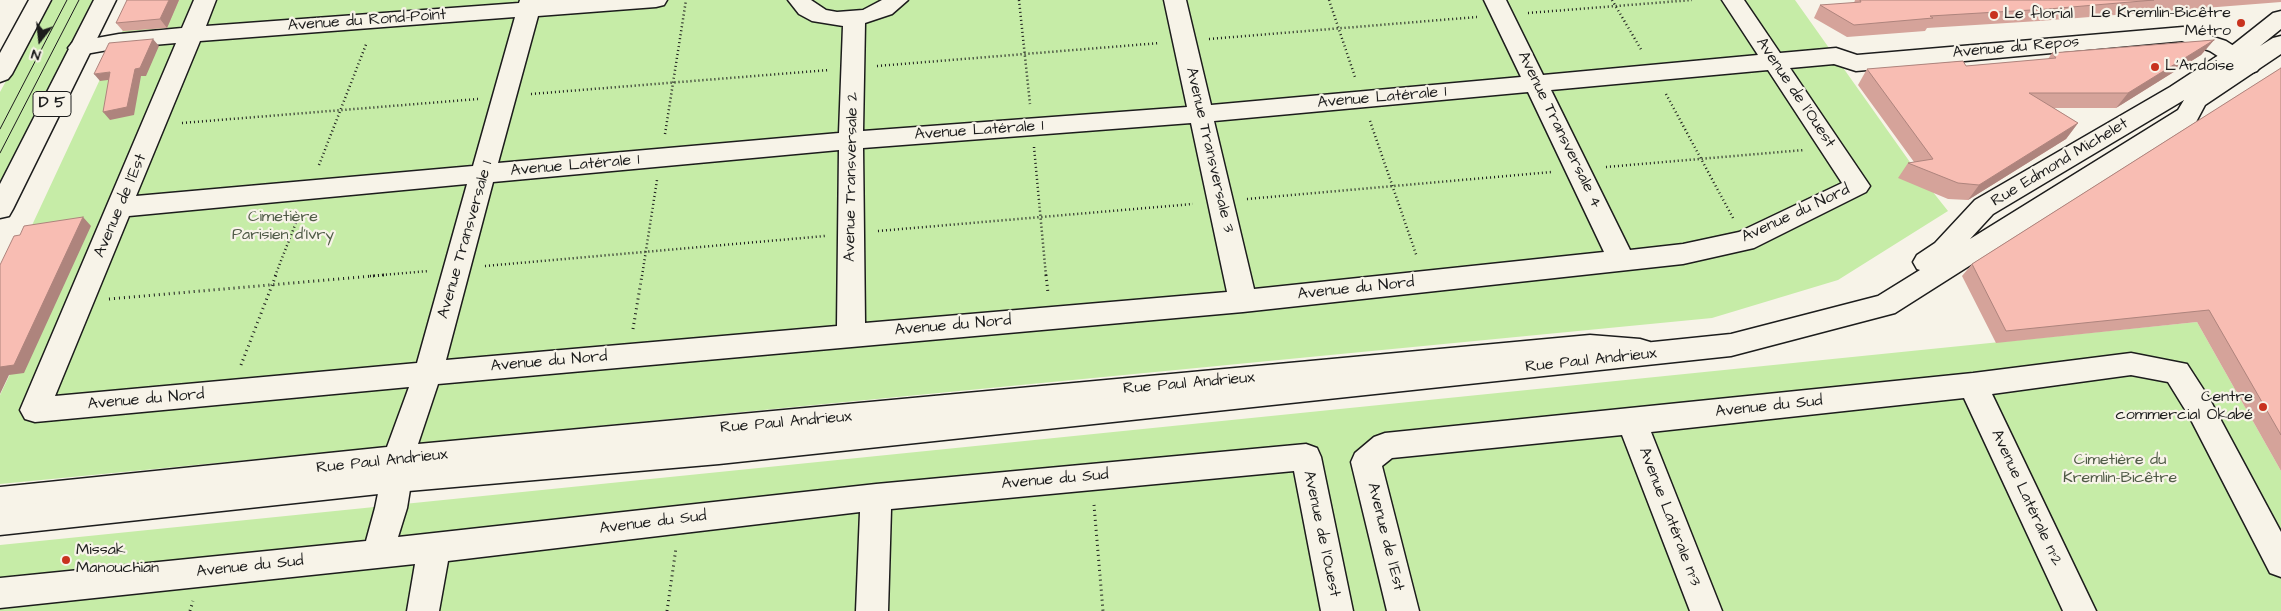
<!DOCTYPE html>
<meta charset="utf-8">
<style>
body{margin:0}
#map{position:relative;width:2281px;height:611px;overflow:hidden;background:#f7f3e8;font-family:"Architects Daughter",sans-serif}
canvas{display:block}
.north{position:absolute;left:15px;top:15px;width:50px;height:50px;-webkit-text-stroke:4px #f7f3e8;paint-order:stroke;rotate:196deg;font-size:14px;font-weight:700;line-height:20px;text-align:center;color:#1c1c1c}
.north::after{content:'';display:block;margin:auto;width:18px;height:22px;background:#1c1c1c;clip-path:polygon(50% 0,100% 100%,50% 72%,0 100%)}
</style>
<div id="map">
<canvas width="2281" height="611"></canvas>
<div class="north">N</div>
</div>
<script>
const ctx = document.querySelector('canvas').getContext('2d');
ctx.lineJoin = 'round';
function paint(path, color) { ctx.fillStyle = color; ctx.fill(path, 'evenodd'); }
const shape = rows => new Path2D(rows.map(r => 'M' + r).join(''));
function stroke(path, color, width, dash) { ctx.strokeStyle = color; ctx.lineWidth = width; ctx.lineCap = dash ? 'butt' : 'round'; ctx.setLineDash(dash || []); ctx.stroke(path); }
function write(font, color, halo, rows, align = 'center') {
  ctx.font = font + ' "Architects Daughter",sans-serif'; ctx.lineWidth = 4.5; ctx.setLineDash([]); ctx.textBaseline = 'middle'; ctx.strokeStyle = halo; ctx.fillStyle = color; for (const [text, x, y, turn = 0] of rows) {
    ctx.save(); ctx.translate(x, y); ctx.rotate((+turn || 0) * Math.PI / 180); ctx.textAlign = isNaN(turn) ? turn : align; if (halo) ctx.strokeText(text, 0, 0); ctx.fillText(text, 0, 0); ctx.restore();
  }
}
paint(shape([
 [50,0,97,0,0,194,0,92],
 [137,0,1795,0,1917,172,1948,211,1838,280,1712,318,0,484,0,395,21,351,6,281],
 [2197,322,2281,471,2281,611,0,611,0,545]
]), '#c6eca7');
const minor = shape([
 [194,0,216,0,206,26,519,3,520,0,667,0,664,5,656,7,538,16,498,163,839,133,843,26,812,21,799,14,788,0,811,0,826,10,837,12,863,10,882,0,908,0,892,14,865,23,863,131,1187,107,1164,0,1186,0,1211,105,1521,77,1484,0,1506,0,1543,75,1758,55,1722,0,1744,0,1780,53,1836,48,1857,55,2183,27,2226,41,2257,61,2261,66,2257,71,2249,74,2241,71,2210,51,2182,41,1856,71,1834,64,1790,68,1870,186,1866,192,1754,248,1683,264,1243,312,438,384,418,444,1590,335,1640,339,1650,342,1654,350,1650,358,1640,361,1590,357,413,471,407,508,398,537,876,484,1306,444,1317,448,1321,457,1353,611,1321,611,1294,471,891,509,888,611,856,611,860,512,448,561,439,611,407,611,415,564,0,608,0,578,366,541,375,508,382,474,0,515,0,487,387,447,409,387,35,422,25,419,20,410,176,43,119,48,80,55,72,53,68,48,72,43,80,41,119,34,182,28,194,0],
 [515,17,473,166,136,196,200,41,515,17],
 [1768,70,1842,183,1739,232,1683,244,1630,250,1551,90,1768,70],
 [1528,92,1604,252,1254,289,1214,121,1528,92],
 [1191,123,1227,292,865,323,863,148,1191,123],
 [839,150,837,326,446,360,493,182,839,150],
 [467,184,417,363,55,396,129,216,467,184],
 [2131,353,2187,364,2209,398,2281,532,2281,577,2270,573,2189,416,2168,382,2131,375,1992,394,2096,611,2063,611,1964,398,1651,432,1722,611,1690,611,1622,435,1392,458,1382,466,1419,611,1387,611,1351,462,1355,453,1374,437,1385,433,1973,373,2131,353]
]);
const major = shape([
 [29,0,51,0,12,74,8,79,0,82,0,53,29,0],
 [94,0,116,0,13,209,9,216,0,218,0,184,94,0],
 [2281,11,2281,29,2260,46,2273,38,2281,36,2281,54,2205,105,2196,122,1895,313,1731,356,719,464,397,492,0,535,0,507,397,466,719,438,1731,334,1878,296,1920,270,1917,269,1913,262,1917,255,1935,243,1975,200,2170,87,2225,51,2273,13,2281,11],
 [2184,100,2178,110,1970,239,1993,214,2184,100]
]);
stroke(minor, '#1c1c1c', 3);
stroke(major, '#1c1c1c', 3);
stroke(shape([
 [1019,0,1030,104],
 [1329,0,1355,77],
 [1612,0,1642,51],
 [1528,13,1692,0],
 [1209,39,1477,17],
 [877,66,1160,43],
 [531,94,829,70],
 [1666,94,1733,218],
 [1370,121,1417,257],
 [182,123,478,99],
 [665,134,686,0],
 [1034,147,1046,276],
 [319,165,367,42],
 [1606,167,1804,150],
 [1247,199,1552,172],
 [878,231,1193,204],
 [485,266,825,236],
 [275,276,299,215],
 [370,276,429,271],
 [642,276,657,180]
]), '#1c1c1c', 2.5, [1, 3]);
stroke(shape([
 [1046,275,1048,293],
 [109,299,384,275],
 [633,329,642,275],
 [241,365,276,275],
 [1094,505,1103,611],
 [190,611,193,601],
 [667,611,676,548]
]), '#1c1c1c', 3, [1, 4]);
paint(minor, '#f7f3e8');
paint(major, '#f7f3e8');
stroke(shape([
 [0,129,67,0],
 [0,153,79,0]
]), '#1c1c1c', 1);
paint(shape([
 [179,0,167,28,123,31,116,23],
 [1855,0,2281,0,2281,2,2039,21,1927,28,1925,31,1847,37,1814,18,1820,5,1854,3],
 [2214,40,2201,55,2116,108,2054,108,2078,123,2066,139,1968,200,1948,199,1898,178,1908,163,1914,162,1858,85,1867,69,1966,66,2048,59,2052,53],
 [2281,68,2281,471,2197,322,1996,343,1962,276,1972,264]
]), '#d5a39a');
paint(shape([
 [169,0,179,0,167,28,160,19],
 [153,39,159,46,146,76,141,76,134,115,110,120,103,112,135,69],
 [2214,40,2201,55,2116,108,2128,93],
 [110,72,116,79,100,81,94,74],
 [2078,123,2066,139,1968,200,1979,185],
 [83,217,91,226,24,373,9,375,0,394,0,367]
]), '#ae847d');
const building = shape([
 [127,0,169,0,160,19,116,23,127,0],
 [1860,0,2154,0,2048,9,1930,16,1933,18,1854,25,1820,5,1861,2,1860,0],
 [153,39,140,68,135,69,127,107,103,112,110,72,94,74,109,43,153,39],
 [2214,40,2128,93,2029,93,2078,123,1979,185,1958,183,1908,163,1933,159,1867,69,1963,61,1966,66,2056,58,2052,53,2214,40],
 [2281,68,2281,435,2209,310,2006,331,1972,264,2281,68],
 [83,217,14,365,0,367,0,265,14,236,20,235,24,226,83,217]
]);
paint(building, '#f8bdb3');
stroke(building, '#ae847d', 1);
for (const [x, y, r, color] of [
 [1994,15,5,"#c8321e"],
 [2241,23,5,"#c8321e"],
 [2155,67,5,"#c8321e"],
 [2263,407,5,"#c8321e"],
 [66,560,5,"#c8321e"]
]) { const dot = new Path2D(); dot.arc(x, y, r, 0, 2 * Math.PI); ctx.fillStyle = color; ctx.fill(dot); stroke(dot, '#f7f3e8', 2); }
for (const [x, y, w] of [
 [52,104,38]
]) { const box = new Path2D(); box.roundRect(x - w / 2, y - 12.5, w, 25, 4); ctx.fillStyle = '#f7f3e8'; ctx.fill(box); stroke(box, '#1c1c1c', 1); }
write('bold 15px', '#1c1c1c', null, [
 ["D 5",52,104]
]);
write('16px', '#1c1c1c', '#f7f3e8', [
 ["Le Kremlin-Bicêtre",2231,14,"right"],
 ["Métro",2231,32,"right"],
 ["Le florial",2004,15],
 ["L'Ardoise",2165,67],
 ["Centre",2253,398,"right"],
 ["commercial Okabé",2253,416,"right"],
 ["Missak",76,551],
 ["Manouchian",76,569]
], 'left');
write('16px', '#1c1c1c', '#f7f3e8', [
 ["Avenue du Rond-Point",367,21,-4],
 ["Avenue du Repos",2016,48,-5],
 ["Avenue de l'Ouest",1795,93,56],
 ["Avenue Latérale 1",1382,98,-5],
 ["Avenue Transversale 4",1559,130,64],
 ["Avenue Latérale 1",979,131,-4],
 ["Avenue Transversale 3",1209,150,77],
 ["Rue Edmond Michelet",2060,163,-31],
 ["Avenue Latérale 1",575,166,-5],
 ["Avenue Transversale 2",852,177,-89],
 ["Avenue de l'Est",121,206,-67],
 ["Avenue du Nord",1796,214,-25],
 ["Avenue Transversale 1",466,240,-74],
 ["Avenue du Nord",1356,289,-6],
 ["Avenue du Nord",953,326,-5],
 ["Rue Paul Andrieux",1591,361,-6],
 ["Avenue du Nord",549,362,-5],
 ["Rue Paul Andrieux",1189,384,-5],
 ["Avenue du Nord",146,400,-5],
 ["Avenue du Sud",1769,407,-6],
 ["Rue Paul Andrieux",786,423,-5],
 ["Rue Paul Andrieux",382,462,-6],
 ["Avenue du Sud",1055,480,-5],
 ["Avenue Latérale n°2",2026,498,65],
 ["Avenue Latérale n°3",1669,517,69],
 ["Avenue du Sud",653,523,-7],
 ["Avenue de l'Ouest",1321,534,78],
 ["Avenue de l'Est",1385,537,76],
 ["Avenue du Sud",250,567,-6]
]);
write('16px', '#4f5a46', '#f7f3e8', [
 ["Cimetière",283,218],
 ["Parisien d'Ivry",283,236],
 ["Cimetière du",2120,461],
 ["Kremlin-Bicêtre",2120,479]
]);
</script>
